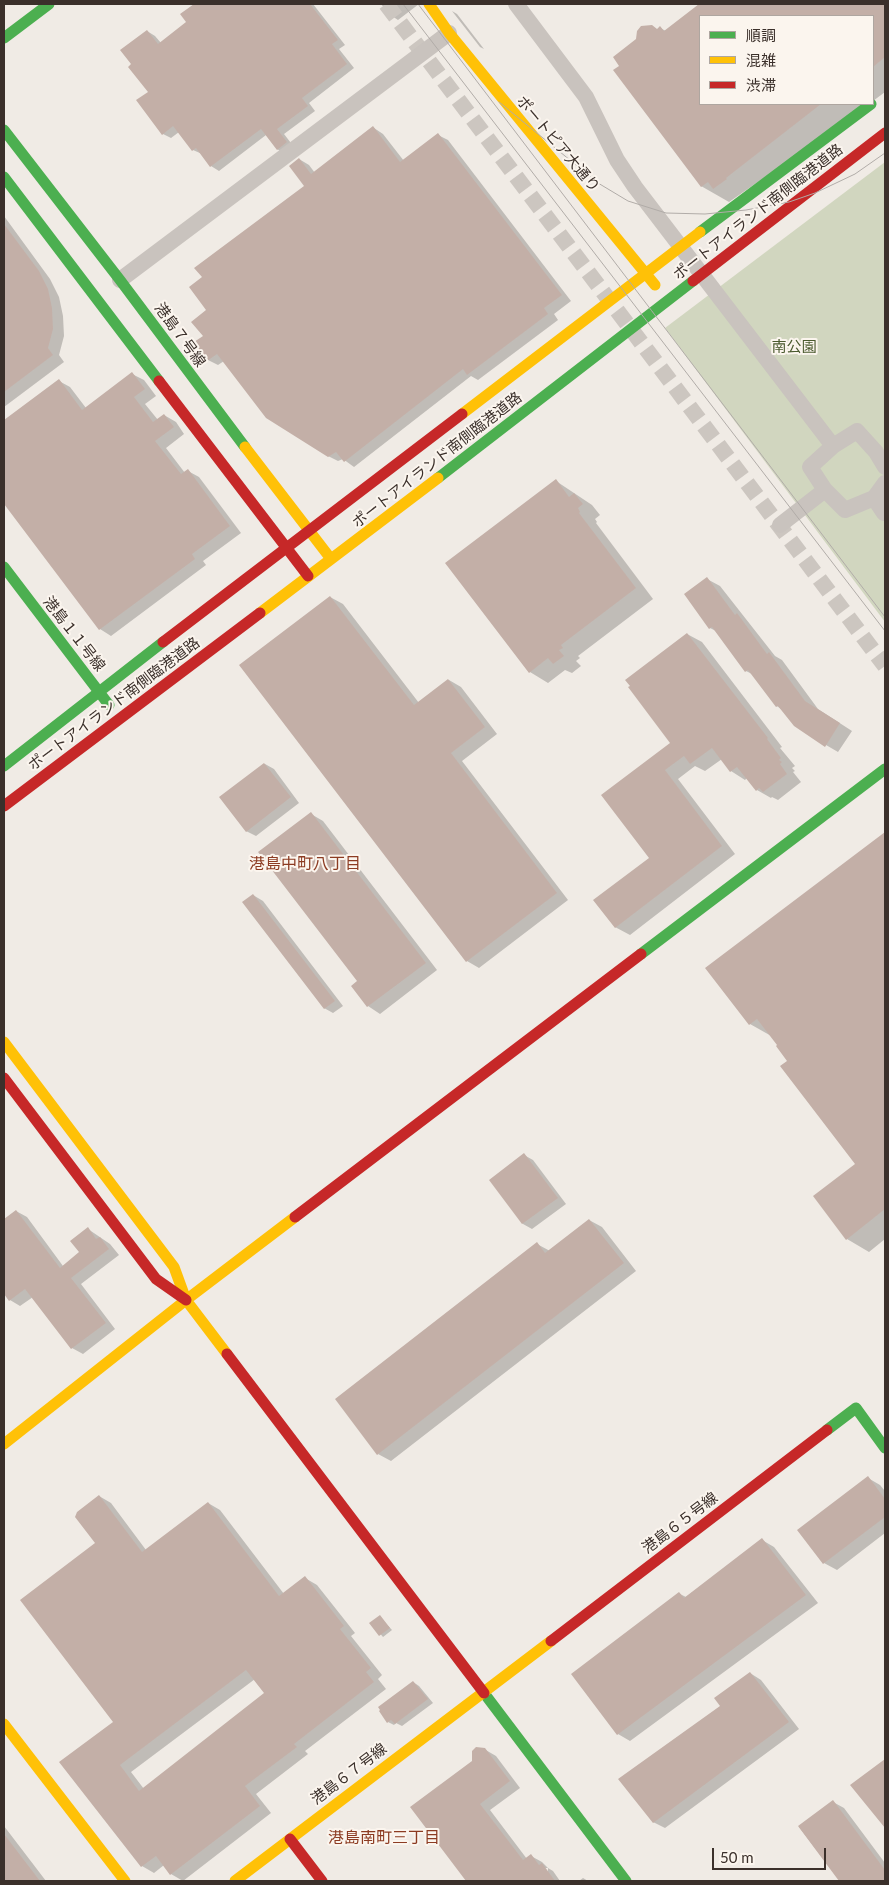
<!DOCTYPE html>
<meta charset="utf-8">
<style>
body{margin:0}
#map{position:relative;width:889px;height:1885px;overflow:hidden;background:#f0ebe5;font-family:Lato,"Noto Sans JP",sans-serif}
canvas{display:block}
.frame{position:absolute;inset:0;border:5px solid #3b302b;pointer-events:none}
.legend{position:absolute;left:699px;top:15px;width:175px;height:90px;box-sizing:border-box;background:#fbf5ee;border:1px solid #aea6a0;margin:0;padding:6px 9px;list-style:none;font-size:15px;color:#3b302b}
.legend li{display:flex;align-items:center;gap:10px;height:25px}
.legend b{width:25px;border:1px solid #aea6a0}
.scale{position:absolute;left:712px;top:1848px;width:114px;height:22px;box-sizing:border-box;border:2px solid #3b302b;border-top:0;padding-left:6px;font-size:15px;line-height:18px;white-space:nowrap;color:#3b302b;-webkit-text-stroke:4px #fbf5ee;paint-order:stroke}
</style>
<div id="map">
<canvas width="889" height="1885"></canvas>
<div class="frame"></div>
<ul class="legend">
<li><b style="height:6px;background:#4caf50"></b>順調</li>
<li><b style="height:6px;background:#ffc107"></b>混雑</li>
<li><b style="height:6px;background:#c62828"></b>渋滞</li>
</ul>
<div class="scale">50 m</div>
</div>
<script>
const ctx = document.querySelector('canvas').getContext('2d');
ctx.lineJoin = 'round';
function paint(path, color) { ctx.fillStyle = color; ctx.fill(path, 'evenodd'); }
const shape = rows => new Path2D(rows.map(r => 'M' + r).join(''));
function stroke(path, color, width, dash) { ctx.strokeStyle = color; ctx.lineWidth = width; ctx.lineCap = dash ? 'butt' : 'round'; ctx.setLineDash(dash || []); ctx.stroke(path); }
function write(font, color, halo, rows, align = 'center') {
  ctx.font = font + ' Lato,"Noto Sans JP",sans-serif'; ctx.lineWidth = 4; ctx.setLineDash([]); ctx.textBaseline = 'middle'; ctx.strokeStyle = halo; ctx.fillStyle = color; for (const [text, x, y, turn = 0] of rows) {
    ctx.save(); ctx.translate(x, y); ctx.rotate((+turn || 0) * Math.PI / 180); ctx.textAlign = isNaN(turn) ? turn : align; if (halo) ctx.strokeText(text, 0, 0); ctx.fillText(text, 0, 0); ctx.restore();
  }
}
paint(shape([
 [885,162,885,622,665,328]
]), '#d1d6bf');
paint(shape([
 [196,4,313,4,345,45,339,49,354,68,309,103,315,111,284,134,294,147,285,154,277,149,266,135,219,171,211,166,202,154,193,150,179,132,171,138,163,134,149,92,147,31,155,36,161,43,188,23,182,15],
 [381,4,419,4,398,20,389,14],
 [697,4,885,4,885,92,873,101,873,16,700,16,700,104,870,104,729,202,701,186,658,30,660,28,666,31,698,6],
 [452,11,457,14,484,49,480,47],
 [374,128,383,134,404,161,438,135,448,140,571,301,554,314,558,320,478,380,471,376,354,467,343,459,338,461,328,456,224,361,218,365,208,360,204,336,208,310,203,277,306,186,299,159,309,165,315,173],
 [4,216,50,279,59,297,63,316,64,336,59,355,64,362,4,407],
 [132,374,144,380,156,396,145,404,158,420,164,415,176,422,184,434,166,448,185,473,188,471,199,477,241,533,203,561,206,565,111,636,100,629,4,502,4,422,59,381,70,387,86,408],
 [556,481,592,505,600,515,595,519,597,522,596,523,653,599,578,656,580,658,576,661,581,666,572,673,565,670,548,683,530,672],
 [707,579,720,586,775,656,782,660,818,709,852,731,838,752,826,745,777,706,754,675,746,671,718,632,710,628],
 [330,597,343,604,419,703,449,680,461,687,497,734,462,761,568,900,479,968,467,961],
 [687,634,702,642,782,747,780,748,795,766,792,768,795,771,793,772,801,782,778,800,772,797,771,798,757,790,747,778,745,780,731,771,722,759,705,771,695,766,678,779,735,854,630,935,615,927,650,858,603,795,672,743],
 [265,764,274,769,299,803,256,836,246,831],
 [311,814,323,821,437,970,380,1014,368,1006,353,986,359,981],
 [885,833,885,1239,869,1252,847,1239,857,1164,779,1045,773,1037,750,1024,707,968],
 [253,895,263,901,343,1006,333,1013,324,1008],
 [524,1155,533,1160,566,1204,532,1229,523,1224,490,1180],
 [16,1211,27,1217,63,1266,81,1253,88,1229,110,1244,119,1255,81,1284,115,1329,83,1354,72,1348,33,1297,20,1306,10,1300,4,1292,4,1221],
 [589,1220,602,1227,636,1271,391,1461,378,1454,537,1244,550,1251],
 [868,1478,880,1485,885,1491,885,1533,837,1570,824,1563],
 [99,1496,111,1503,146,1550,208,1503,220,1510,284,1594,305,1578,317,1585,355,1633,351,1636,382,1675,378,1679,386,1689,305,1751,308,1754,256,1794,271,1813,183,1881,171,1874,164,1865,154,1873,142,1866,61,1762,115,1722,96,1544],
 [255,1679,266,1693,144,1789,131,1772],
 [762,1540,774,1547,818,1603,630,1741,618,1734,680,1594,686,1597],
 [380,1617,392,1630,383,1637,371,1623],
 [750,1673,761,1680,799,1729,665,1828,653,1822,722,1706],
 [413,1682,419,1686,433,1703,402,1726,396,1723,394,1725,388,1722],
 [484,1749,496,1756,520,1788,490,1810,527,1859,531,1856,542,1862,548,1868,543,1868,548,1873,548,1868,553,1871,560,1881,468,1881,412,1807,473,1761],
 [885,1760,885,1827,852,1786],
 [833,1802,844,1808,885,1863,885,1881,840,1881,799,1827],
 [4,1826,46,1881,4,1881],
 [583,1878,588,1881,579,1881]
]), '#0003');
paint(shape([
 [194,4,310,4,338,40,332,44,347,64,302,98,308,106,277,129,287,142,277,150,261,129,210,167,196,148,192,151,173,126,162,135,136,100,148,92,128,67,131,64,120,50,147,30,158,44,186,22,180,14],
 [699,4,885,4,885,57,873,67,873,16,700,16,700,104,821,104,726,178,727,179,713,189,708,182,701,187,613,70,619,66,613,57,636,39,637,31,641,26,652,25,657,29,660,26,664,31],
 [373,126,400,162,438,133,562,295,544,308,548,314,467,375,463,369,344,462,336,452,328,457,266,418,217,354,207,361,194,342,203,336,191,322,206,310,189,287,202,277,194,268,304,186,289,166,299,158,311,174],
 [4,224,39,271,48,289,52,308,53,329,48,348,53,355,4,392],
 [132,372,145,389,134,397,153,422,164,414,174,427,155,441,181,474,188,469,230,526,192,554,195,559,99,630,4,504,4,420,59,379,82,410],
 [556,479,569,497,574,493,583,504,578,508,580,512,579,513,636,588,561,645,563,648,559,650,564,656,553,664,548,658,529,673,445,563],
 [707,577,735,615,737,613,767,654,769,652,805,701,840,723,825,747,794,726,778,706,776,707,748,670,745,672,712,627,709,629,684,594],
 [330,596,414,705,448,679,485,727,451,753,557,893,466,962,239,665],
 [687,633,768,738,767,739,781,758,779,760,782,762,780,764,787,774,763,792,759,788,756,791,737,767,730,772,712,748,690,764,684,756,665,770,722,846,615,928,593,900,649,858,601,795,670,743,628,687,630,686,625,680],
 [264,763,291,797,246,832,219,797],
 [311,812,426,963,367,1007,351,986,357,981,258,852],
 [885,832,885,1209,846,1240,813,1196,855,1164,780,1066,787,1061,776,1046,777,1045,757,1019,749,1025,705,968],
 [253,894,335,1001,324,1009,242,902],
 [524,1153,558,1198,522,1224,489,1180],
 [16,1210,60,1268,79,1252,70,1241,88,1227,96,1239,100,1237,109,1249,71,1278,106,1323,71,1349,25,1289,9,1301,4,1294,4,1219],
 [589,1219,624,1263,377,1455,335,1399,537,1242,545,1253],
 [868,1476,885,1499,885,1517,823,1564,797,1530],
 [99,1495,142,1552,208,1502,279,1596,305,1576,344,1626,340,1629,371,1668,366,1672,374,1682,294,1744,297,1747,245,1786,260,1806,170,1875,156,1856,141,1867,59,1762,113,1722,20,1600,95,1543,75,1517,77,1512],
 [246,1670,264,1693,139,1791,120,1765],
 [762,1538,806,1595,617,1735,571,1674,679,1592,684,1598],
 [380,1615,390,1628,379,1636,369,1623],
 [750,1672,789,1722,653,1823,618,1779,720,1706,714,1698],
 [413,1681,428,1699,395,1724,391,1720,387,1723,379,1711,380,1710,378,1707],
 [476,1747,485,1748,510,1781,480,1804,523,1860,531,1854,539,1865,542,1863,555,1881,466,1881,410,1807,472,1761,472,1751],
 [885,1759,885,1828,850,1785],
 [833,1800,885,1870,885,1881,839,1881,798,1826],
 [4,1834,40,1881,4,1881]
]), '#c3afa7');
stroke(shape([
 [386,4,885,666]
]), '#ccc6c0', 16, [16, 8]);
stroke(shape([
 [516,4,586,97,617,160,635,187,833,446],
 [120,280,449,33],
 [885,467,876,452,857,431,833,446,810,467,825,490,845,510,874,498,885,483],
 [874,498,884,513],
 [780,525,825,490]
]), '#c9c3be', 16);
stroke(shape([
 [4,38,49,4],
 [4,130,120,280,245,447],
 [4,177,159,381],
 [700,232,871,104],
 [438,478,693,281],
 [4,567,109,705],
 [4,766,163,642],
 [641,954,885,769],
 [827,1430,856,1408,885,1448],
 [484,1693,626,1881]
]), '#4caf50', 11);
stroke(shape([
 [429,4,449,33,655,285],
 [462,414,700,232],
 [245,447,331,559],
 [260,613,438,478],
 [4,1042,174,1267,186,1300,227,1354],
 [4,1444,186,1300,295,1217],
 [4,1724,125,1881],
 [235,1881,551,1641]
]), '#ffc107', 11);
stroke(shape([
 [693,281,885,133],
 [159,381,308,576],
 [163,642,462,414],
 [4,806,260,613],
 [4,1078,156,1279,186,1300],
 [295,1217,641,954],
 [227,1354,484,1693],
 [551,1641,827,1430],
 [290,1839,322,1881]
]), '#c62828', 11);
stroke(shape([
 [403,4,885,631],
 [418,4,885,617],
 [499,102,598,183,628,201,666,213,705,214,746,210,789,202,815,193,855,174,885,153]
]), '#b1aca8', 1);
write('15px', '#3b302b', '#fbf5ee', [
 ["ポートピア大通り",558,144,50],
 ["ポートアイランド南側臨港道路",758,212,-38],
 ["港島７号線",180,335,54],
 ["ポートアイランド南側臨港道路",437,460,-38],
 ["港島１１号線",74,634,52],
 ["ポートアイランド南側臨港道路",114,704,-37],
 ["港島６５号線",680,1523,-37],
 ["港島６７号線",349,1774,-37]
]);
write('15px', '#4a5a2e', '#fbf5ee', [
 ["南公園",794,347]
]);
write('16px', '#8c3b22', '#fbf5ee', [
 ["港島中町八丁目",305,864],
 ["港島南町三丁目",384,1838]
]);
</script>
